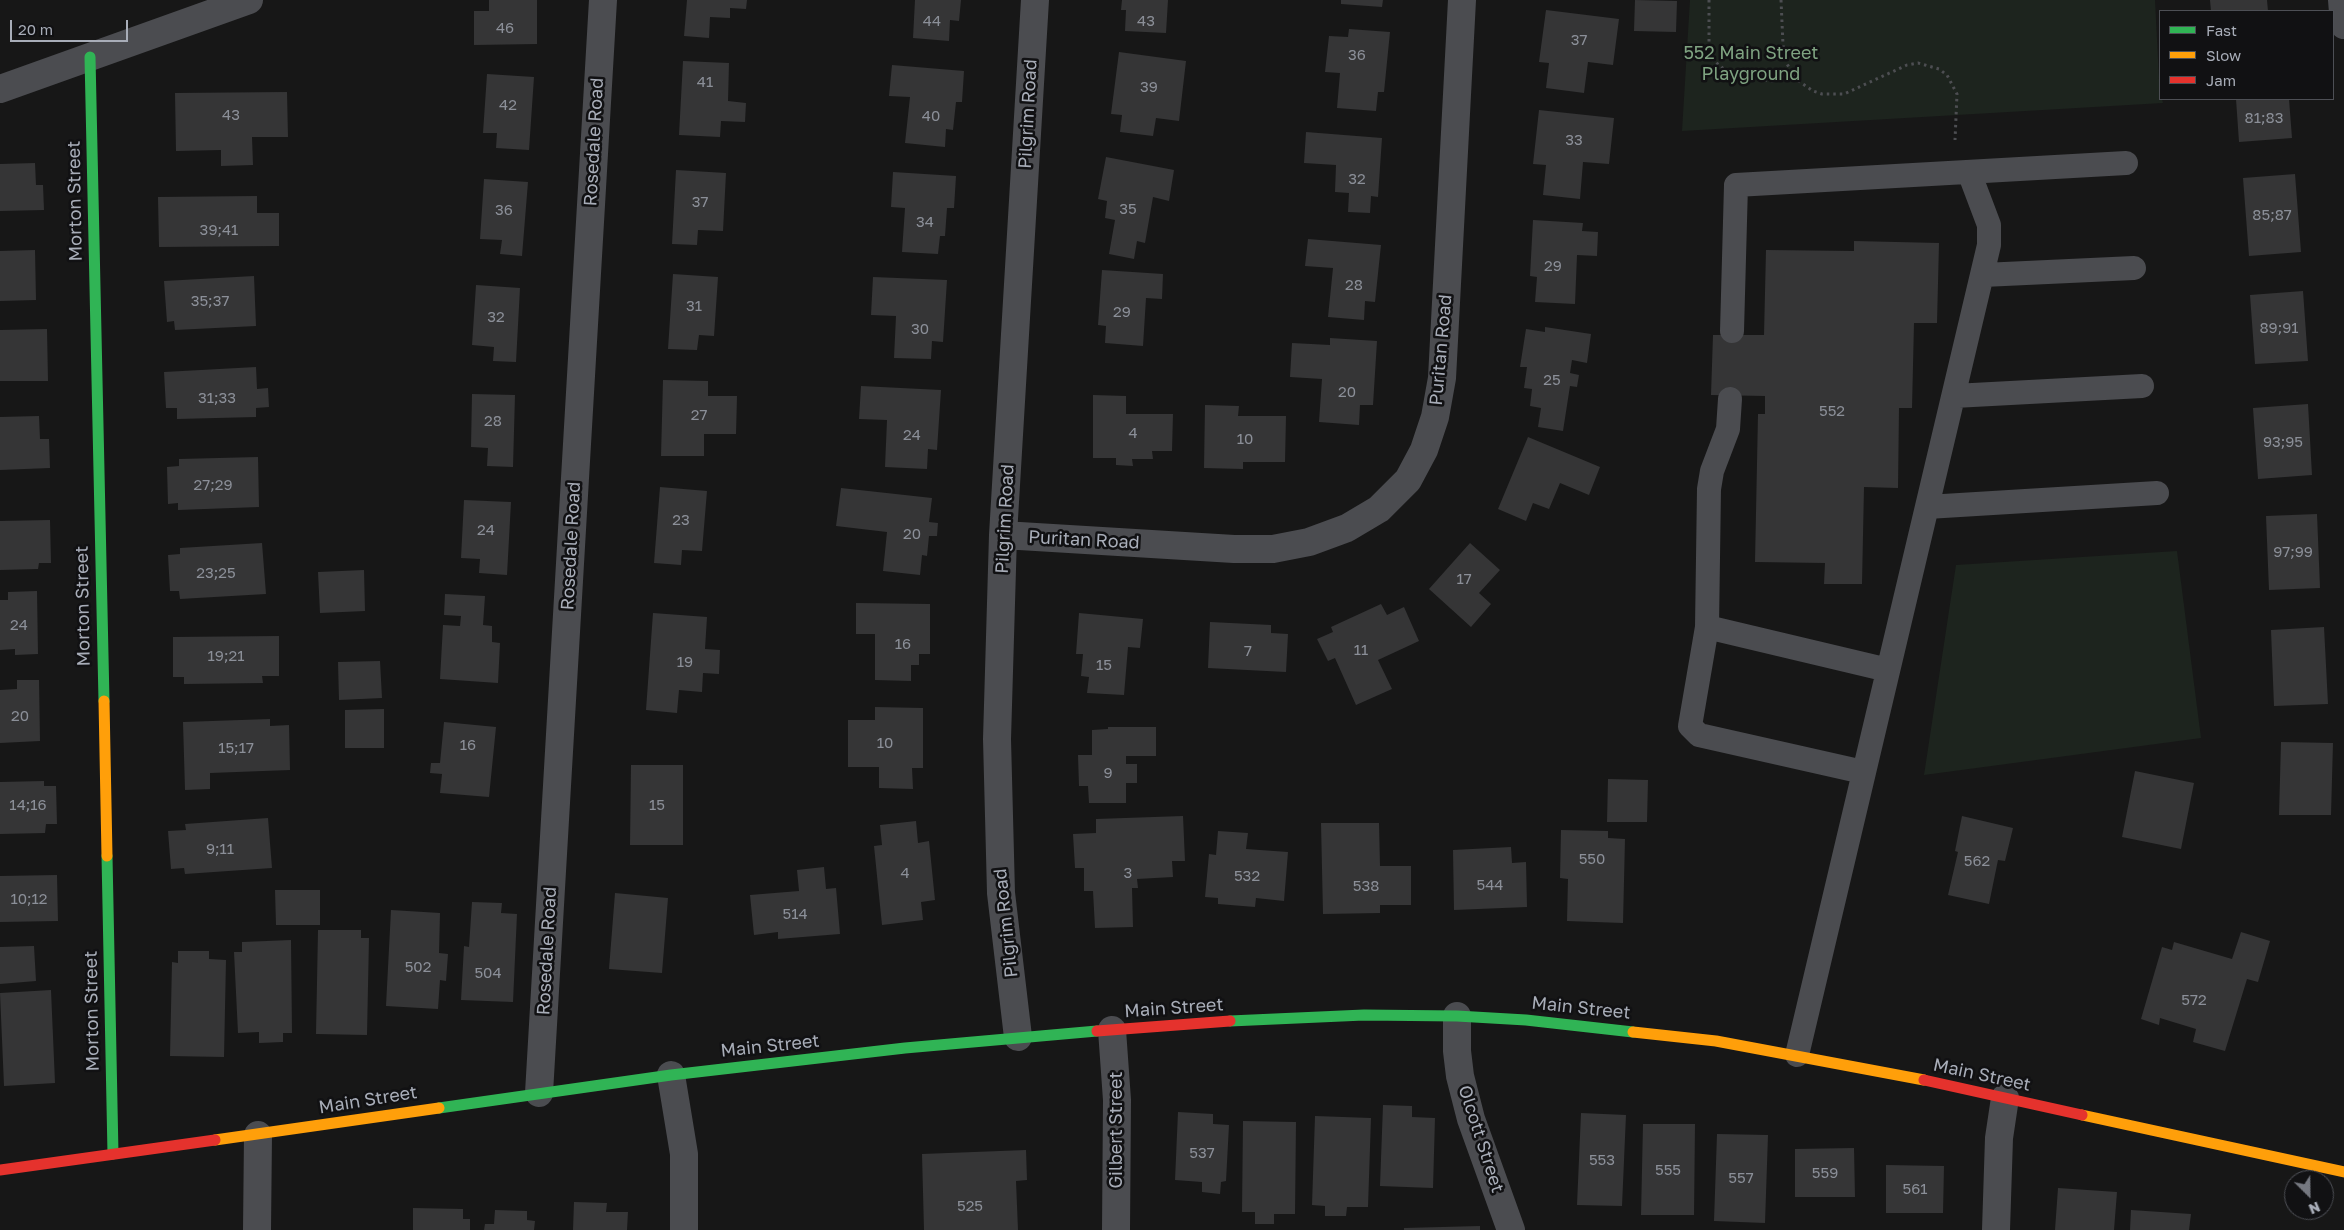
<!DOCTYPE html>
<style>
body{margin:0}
#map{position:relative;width:2344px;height:1230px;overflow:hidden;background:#171717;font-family:"Golos Text",sans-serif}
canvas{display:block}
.legend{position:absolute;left:2159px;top:10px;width:175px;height:90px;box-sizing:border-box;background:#111113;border:1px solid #4d4f55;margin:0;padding:6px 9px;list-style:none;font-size:15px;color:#a8adb8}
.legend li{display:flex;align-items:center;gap:10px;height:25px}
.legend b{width:25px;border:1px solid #4d4f55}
.north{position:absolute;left:2284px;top:1170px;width:50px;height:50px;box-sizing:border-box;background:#111113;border:1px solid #4d4f55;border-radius:50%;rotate:157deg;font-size:14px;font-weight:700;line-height:20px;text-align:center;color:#a8adb8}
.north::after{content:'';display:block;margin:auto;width:18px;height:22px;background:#757880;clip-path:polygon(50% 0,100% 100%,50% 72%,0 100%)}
.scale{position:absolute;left:10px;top:20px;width:118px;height:22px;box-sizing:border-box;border:2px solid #a8adb8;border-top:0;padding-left:6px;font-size:15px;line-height:18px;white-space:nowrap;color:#a8adb8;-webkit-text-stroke:4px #111113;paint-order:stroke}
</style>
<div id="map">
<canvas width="2344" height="1230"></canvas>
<ul class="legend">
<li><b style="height:6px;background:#30b455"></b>Fast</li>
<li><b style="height:6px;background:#ff9f0a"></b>Slow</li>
<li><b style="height:6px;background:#e5322d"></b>Jam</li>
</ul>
<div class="north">N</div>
<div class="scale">20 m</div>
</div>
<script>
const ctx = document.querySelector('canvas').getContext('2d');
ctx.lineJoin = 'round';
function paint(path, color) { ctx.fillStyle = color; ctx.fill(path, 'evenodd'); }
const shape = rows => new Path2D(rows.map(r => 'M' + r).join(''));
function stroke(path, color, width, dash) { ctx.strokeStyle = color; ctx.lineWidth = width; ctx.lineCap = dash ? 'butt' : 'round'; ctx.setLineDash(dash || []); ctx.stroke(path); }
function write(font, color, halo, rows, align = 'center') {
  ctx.font = font + ' "Golos Text",sans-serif'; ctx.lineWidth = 5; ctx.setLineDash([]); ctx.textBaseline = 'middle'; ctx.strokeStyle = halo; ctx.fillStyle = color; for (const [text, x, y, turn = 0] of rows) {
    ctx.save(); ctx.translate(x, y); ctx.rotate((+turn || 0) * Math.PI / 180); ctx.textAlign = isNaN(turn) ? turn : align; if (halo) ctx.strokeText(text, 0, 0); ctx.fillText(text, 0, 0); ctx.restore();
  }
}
paint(shape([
 [1690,0,2155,0,2160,99,2162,99,2163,103,1682,131],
 [2177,551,2201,738,1924,775,1956,565]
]), '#1d241e');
paint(shape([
 [489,0,537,0,537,44,474,45,474,11,489,11],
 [687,0,747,0,746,9,730,8,730,18,710,17,709,38,684,36],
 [915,0,961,0,959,21,950,20,949,41,913,38],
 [1122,0,1168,0,1166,33,1125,31,1126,10,1121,10],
 [1341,0,1383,0,1382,7,1341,4],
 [1635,0,1677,1,1676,32,1634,31],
 [2210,0,2267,0,2268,11,2211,11],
 [1546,10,1619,19,1613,65,1588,62,1584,93,1546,88,1549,63,1539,62],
 [1349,29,1390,32,1384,92,1378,92,1376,111,1337,108,1340,73,1325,72,1329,36,1348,37],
 [1119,52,1186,61,1179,121,1156,118,1153,136,1120,132,1122,115,1111,114],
 [683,61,729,63,728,101,746,103,745,122,721,121,720,137,679,135],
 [892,65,964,71,962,102,956,102,953,130,946,129,945,147,905,143,910,97,889,96],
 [487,74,534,77,529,150,496,148,497,133,483,133],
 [287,92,288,137,252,137,253,165,221,166,221,150,176,151,175,93],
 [2236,99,2289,99,2292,138,2239,142],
 [1539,110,1614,118,1609,164,1583,162,1580,199,1543,195,1546,165,1533,164],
 [1306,132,1382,138,1378,197,1371,196,1370,213,1348,212,1349,193,1335,192,1336,165,1304,163],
 [1106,157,1174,170,1169,201,1153,197,1145,243,1137,241,1134,259,1109,254,1115,220,1105,218,1107,201,1098,199],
 [35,163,36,185,43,185,44,210,0,211,0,164],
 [676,170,726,173,723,231,698,230,697,245,672,244],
 [893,172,956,176,954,208,947,208,945,236,940,236,938,254,902,252,905,208,891,207],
 [2295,174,2301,252,2249,256,2243,178],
 [484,179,528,182,522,256,500,254,502,240,480,239],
 [257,196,257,213,279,213,279,246,159,247,158,197],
 [1533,220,1583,223,1582,231,1598,232,1597,256,1577,255,1575,304,1535,302,1537,277,1530,276],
 [1308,239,1381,245,1375,302,1365,301,1364,320,1328,317,1333,268,1305,266],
 [1854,241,1939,243,1937,323,1914,323,1912,408,1899,408,1898,488,1864,487,1862,584,1824,584,1825,563,1755,562,1758,414,1765,414,1765,396,1711,395,1713,335,1764,335,1766,250,1854,251],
 [35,250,36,300,0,301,0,251],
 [1102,270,1163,274,1162,299,1146,298,1143,346,1105,343,1106,326,1098,325],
 [673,274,718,277,714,336,699,335,697,350,668,349],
 [254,276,256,326,175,330,174,321,167,322,164,281],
 [873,277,947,280,943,342,932,341,931,359,894,358,896,316,871,315],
 [476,285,520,288,516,362,493,361,494,347,472,345],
 [2303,291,2308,361,2255,364,2250,295],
 [1545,327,1591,334,1587,363,1572,360,1570,373,1579,375,1577,387,1570,386,1563,431,1538,427,1541,408,1530,406,1532,389,1524,388,1527,367,1520,367,1526,329,1545,332],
 [47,329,48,381,0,381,0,330],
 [1330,338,1377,341,1373,405,1360,405,1359,425,1319,422,1322,379,1290,377,1292,343,1330,345],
 [256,367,257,389,268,388,269,407,256,408,256,417,177,419,177,408,166,408,164,372],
 [663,380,708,381,708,396,737,396,736,434,704,434,704,456,661,456],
 [861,386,941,390,937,450,928,449,927,469,885,467,887,420,859,419],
 [472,394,515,395,513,467,487,466,488,448,471,447],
 [1093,395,1126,396,1126,414,1173,414,1172,451,1152,451,1153,459,1132,459,1133,466,1116,465,1116,458,1093,458],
 [2308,404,2312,475,2258,479,2253,408],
 [1205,405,1239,406,1238,416,1286,416,1285,462,1243,462,1243,469,1204,468],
 [39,416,40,439,49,439,50,468,0,470,0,417],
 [1528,437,1600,467,1589,495,1560,483,1549,509,1533,503,1526,521,1498,509],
 [258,457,259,507,178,510,178,503,168,504,167,467,179,466,179,459],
 [660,487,707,491,702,551,682,550,681,565,654,563],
 [841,488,932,498,929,522,938,523,937,536,929,536,927,556,922,555,920,575,883,571,887,532,836,526],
 [464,500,511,502,507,575,479,573,480,559,461,558],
 [2317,514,2320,588,2269,590,2266,516],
 [50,520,51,563,39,563,38,569,0,570,0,521],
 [262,543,266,594,180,599,179,591,170,591,168,555,180,554,180,548],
 [1470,543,1500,570,1479,593,1491,604,1471,627,1429,589],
 [364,570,365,611,320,613,318,572],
 [37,591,38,654,15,655,15,649,0,650,0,600,8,600,8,592],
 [445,594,485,596,483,625,492,626,492,642,500,643,498,683,440,679,443,625,460,626,461,616,444,615],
 [856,603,930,604,930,654,919,654,919,665,911,665,911,681,875,680,875,634,856,634],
 [1381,604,1387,615,1404,607,1419,641,1378,660,1392,689,1356,705,1335,658,1328,661,1317,639,1333,632,1331,627],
 [653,613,707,617,705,649,720,650,719,674,703,673,702,692,679,690,677,713,646,710],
 [1079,613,1143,619,1140,648,1128,647,1124,695,1087,693,1089,677,1081,676,1083,654,1076,654],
 [1210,622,1271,625,1271,633,1288,634,1286,672,1208,668],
 [2324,627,2328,704,2274,706,2271,630],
 [279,636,279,676,262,676,263,683,184,684,184,677,173,677,173,637],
 [380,661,382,698,339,700,338,662],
 [17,680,39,680,40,741,0,743,0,690,17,689],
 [875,707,923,708,923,768,912,768,913,789,879,788,879,767,848,767,848,720,875,720],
 [384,709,384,748,345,748,345,710],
 [270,719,270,726,289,725,290,770,210,773,210,789,185,790,183,722],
 [444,722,496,727,489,797,440,793,442,774,430,773,431,763,440,763],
 [1108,727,1156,727,1156,756,1126,756,1126,764,1137,764,1137,783,1126,783,1126,803,1089,803,1088,786,1079,786,1078,755,1092,755,1092,730,1108,729],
 [2281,742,2333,743,2331,815,2279,815],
 [631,765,683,765,683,845,630,845],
 [2135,771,2194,783,2181,849,2122,837],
 [1608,779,1648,780,1647,822,1607,822],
 [44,781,44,786,56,786,57,824,46,824,45,833,0,834,0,782],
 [1183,816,1185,861,1172,861,1173,877,1137,879,1138,888,1132,888,1133,927,1095,928,1093,891,1084,891,1084,868,1075,868,1073,834,1096,833,1096,819],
 [1962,816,2013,828,2005,861,1998,860,1989,904,1948,895,1958,852,1955,851],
 [268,818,272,868,185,874,184,868,171,869,168,831,186,830,185,824],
 [916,821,918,843,929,841,935,900,921,902,923,920,882,925,874,846,882,845,880,825],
 [1321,823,1379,823,1380,866,1411,866,1411,905,1380,905,1380,913,1323,914],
 [1561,830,1608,831,1608,838,1625,839,1623,923,1567,921,1568,879,1560,878],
 [1218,831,1248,833,1246,849,1288,852,1284,901,1256,898,1255,907,1218,904,1218,898,1205,897,1209,854,1216,855],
 [1511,847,1512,863,1526,862,1527,907,1454,910,1453,850],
 [824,867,826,889,836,888,840,934,778,939,778,932,754,935,750,895,799,891,797,870],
 [57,875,58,921,0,922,0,876],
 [275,890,320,890,320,925,276,925],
 [615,893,668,898,662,973,609,969],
 [472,902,502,903,501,913,517,914,513,1002,461,1000,464,946,469,947],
 [391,910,440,913,439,953,448,954,446,981,440,980,438,1009,386,1006],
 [318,930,361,930,361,938,369,938,367,1035,316,1034],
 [2241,932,2270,941,2258,982,2247,979,2225,1051,2193,1042,2196,1029,2160,1018,2159,1025,2141,1019,2162,947,2172,950,2174,942,2232,959],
 [291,940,292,1033,283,1033,283,1042,259,1043,259,1032,238,1033,234,952,242,952,242,942],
 [34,946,36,981,0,984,0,947],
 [178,951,209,951,209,959,226,960,224,1057,170,1056,172,962,178,963],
 [51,990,55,1083,4,1086,0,993],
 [1383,1105,1412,1106,1412,1117,1435,1118,1433,1188,1380,1186],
 [1178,1112,1213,1114,1213,1124,1229,1125,1226,1181,1221,1182,1220,1194,1202,1192,1202,1182,1175,1180],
 [1581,1113,1626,1115,1622,1206,1577,1205],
 [1315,1116,1371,1118,1368,1207,1347,1207,1346,1216,1325,1216,1325,1206,1312,1205],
 [1243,1121,1296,1122,1295,1214,1274,1214,1274,1224,1255,1224,1255,1212,1242,1212],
 [1643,1124,1695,1124,1694,1215,1641,1215],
 [1717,1134,1768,1135,1765,1223,1714,1221],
 [1854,1148,1855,1197,1795,1197,1795,1149],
 [1026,1150,1027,1180,1016,1181,1018,1230,924,1230,922,1154],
 [1886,1165,1944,1166,1943,1213,1886,1213],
 [2058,1188,2117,1192,2114,1230,2055,1230],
 [574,1202,607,1203,606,1212,628,1212,627,1230,573,1230],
 [413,1208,463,1209,463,1219,470,1219,470,1230,413,1230],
 [495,1210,527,1211,527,1220,535,1221,534,1230,484,1230,485,1224,494,1224],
 [2131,1210,2191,1214,2189,1230,2130,1230],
 [1480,1226,1480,1230,1404,1230,1404,1228]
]), '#353536');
stroke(shape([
 [1709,0,1709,48,1713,60,1725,70,1765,80,1774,81,1792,73],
 [1781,0,1783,45,1787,64,1797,80,1813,91,1822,94,1844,94,1907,65,1918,63,1939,69,1947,75,1957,94,1955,140]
]), '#4d4e52', 3, [2.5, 4]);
stroke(shape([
 [1983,275,2134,268],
 [1732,331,1736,185,2126,163],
 [1954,396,2142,386],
 [1730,399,1728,429,1712,471,1709,489,1707,627,1690,726,1699,735,1863,772],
 [1927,507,2157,493],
 [1707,627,1888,670],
 [1797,1055,1989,245,1989,225,1969,172]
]), '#4b4c50', 24);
stroke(shape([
 [2342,0,2344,25],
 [0,89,249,0],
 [1003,535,1234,549,1273,549,1309,542,1347,528,1379,509,1408,480,1424,450,1435,417,1442,378,1462,0],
 [1457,1016,1457,1051,1460,1076,1471,1119,1511,1230],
 [1112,1030,1117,1100,1116,1230],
 [1018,1037,1001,893,997,739,1003,535,1035,0],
 [671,1075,684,1154,684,1230],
 [539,1093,603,0],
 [257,1230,258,1135],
 [1996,1230,1999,1138,2005,1098]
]), '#4b4c50', 28);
stroke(shape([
 [90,57,104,701],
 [107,856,113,1154],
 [1230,1021,1364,1015,1457,1016,1526,1020,1633,1032],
 [439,1108,671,1075,905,1048,1097,1031]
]), '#30b455', 11);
stroke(shape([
 [104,701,107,856],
 [1633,1032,1716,1041,1924,1080],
 [2082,1115,2344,1172],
 [215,1140,439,1108]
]), '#ff9f0a', 11);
stroke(shape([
 [1097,1031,1230,1021],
 [1924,1080,2082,1115],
 [0,1170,215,1140]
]), '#e5322d', 11);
write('15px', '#8b8f98', null, [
 ["44",932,21],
 ["43",1146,21],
 ["46",505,28],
 ["37",1579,40],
 ["36",1357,55],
 ["41",705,82],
 ["39",1149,87],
 ["42",508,105],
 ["43",231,115],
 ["40",931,116],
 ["81;83",2264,118],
 ["33",1574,140],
 ["32",1357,179],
 ["37",700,202],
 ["35",1128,209],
 ["36",504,210],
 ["85;87",2272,215],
 ["34",925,222],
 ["39;41",219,230],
 ["29",1553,266],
 ["28",1354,285],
 ["35;37",210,301],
 ["31",694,306],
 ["29",1122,312],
 ["32",496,317],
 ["89;91",2279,328],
 ["30",920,329],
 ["25",1552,380],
 ["20",1347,392],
 ["31;33",217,398],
 ["552",1832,411],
 ["27",699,415],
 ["28",493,421],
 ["4",1133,433],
 ["24",912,435],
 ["10",1245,439],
 ["93;95",2283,442],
 ["27;29",213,485],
 ["23",681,520],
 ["24",486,530],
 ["20",912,534],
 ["97;99",2293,552],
 ["23;25",216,573],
 ["17",1464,579],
 ["24",19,625],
 ["16",903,644],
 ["11",1361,650],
 ["7",1248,651],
 ["19;21",226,656],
 ["19",685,662],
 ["15",1104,665],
 ["20",20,716],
 ["10",885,743],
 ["16",468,745],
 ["15;17",236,748],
 ["9",1108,773],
 ["14;16",28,805],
 ["15",657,805],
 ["9;11",220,849],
 ["550",1592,859],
 ["562",1977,861],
 ["4",905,873],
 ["3",1128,873],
 ["532",1247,876],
 ["544",1490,885],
 ["538",1366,886],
 ["10;12",29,899],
 ["514",795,914],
 ["502",418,967],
 ["504",488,973],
 ["572",2194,1000],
 ["537",1202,1153],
 ["553",1602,1160],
 ["555",1668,1170],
 ["559",1825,1173],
 ["557",1741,1178],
 ["561",1915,1189],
 ["525",970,1206]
]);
write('18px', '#7fa381', '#111113', [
 ["552 Main Street",1751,53],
 ["Playground",1751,74]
]);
write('18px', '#a8adb8', '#111113', [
 ["Pilgrim Road",1028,114,-87],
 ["Rosedale Road",594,142,-87],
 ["Morton Street",75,201,-91],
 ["Puritan Road",1441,350,-85],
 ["Pilgrim Road",1005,519,-87],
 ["Puritan Road",1084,540,3],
 ["Rosedale Road",571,546,-87],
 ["Morton Street",83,606,-91],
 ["Pilgrim Road",1006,923,-96],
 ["Rosedale Road",547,951,-87],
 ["Main Street",1174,1008,-4],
 ["Main Street",1581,1008,6],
 ["Morton Street",92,1011,-91],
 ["Main Street",770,1046,-6],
 ["Main Street",1982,1075,12],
 ["Main Street",368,1100,-9],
 ["Gilbert Street",1116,1130,-90],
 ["Olcott Street",1481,1139,72]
]);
</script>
